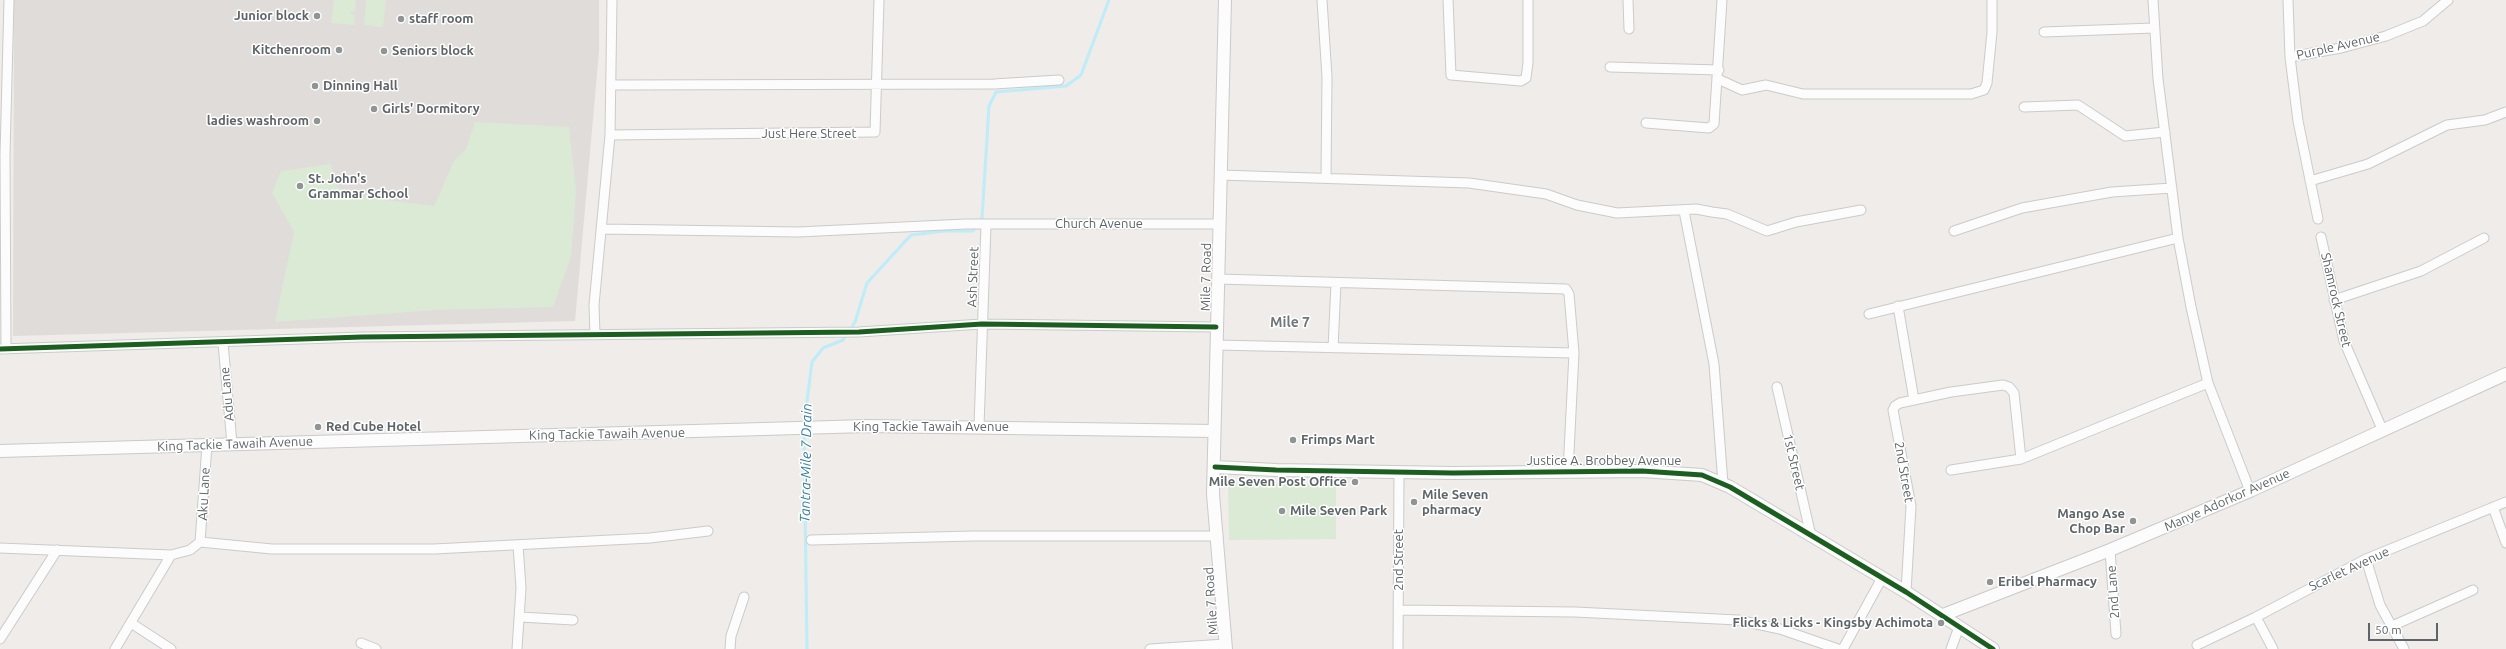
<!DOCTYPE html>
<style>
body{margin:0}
#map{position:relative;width:2506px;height:649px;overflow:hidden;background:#efece9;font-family:Ubuntu,sans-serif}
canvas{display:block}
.scale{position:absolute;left:2368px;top:623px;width:70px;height:18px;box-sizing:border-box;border:2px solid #5e6568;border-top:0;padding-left:5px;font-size:12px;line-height:14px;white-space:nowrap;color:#5e6568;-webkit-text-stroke:3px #fff;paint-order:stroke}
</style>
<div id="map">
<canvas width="2506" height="649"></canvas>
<div class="scale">50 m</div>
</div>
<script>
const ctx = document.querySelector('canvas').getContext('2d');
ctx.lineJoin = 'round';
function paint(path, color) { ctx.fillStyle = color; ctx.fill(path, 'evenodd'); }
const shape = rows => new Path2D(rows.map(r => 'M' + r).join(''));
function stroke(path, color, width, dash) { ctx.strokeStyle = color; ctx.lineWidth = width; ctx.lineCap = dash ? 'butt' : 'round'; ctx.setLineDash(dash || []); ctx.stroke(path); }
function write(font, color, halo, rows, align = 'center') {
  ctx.font = font + ' Ubuntu,sans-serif'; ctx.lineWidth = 3; ctx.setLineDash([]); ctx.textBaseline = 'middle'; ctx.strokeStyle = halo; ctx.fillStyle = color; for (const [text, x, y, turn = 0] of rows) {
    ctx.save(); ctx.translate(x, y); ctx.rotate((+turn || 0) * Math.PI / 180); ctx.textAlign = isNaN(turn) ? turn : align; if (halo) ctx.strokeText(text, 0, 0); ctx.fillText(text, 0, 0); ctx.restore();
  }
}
paint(shape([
 [14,0,599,0,599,51,575,321,13,336]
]), '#e0dcd9');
paint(shape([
 [334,0,356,0,355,11,351,11,350,14,355,15,354,25,331,23],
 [366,0,386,0,383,27,364,25],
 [475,122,569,127,576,191,571,257,553,307,435,310,275,322,294,232,272,193,281,171,331,164,336,185,352,196,434,206,454,161,466,149],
 [1228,483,1336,483,1336,539,1229,540]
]), '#dbead4');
stroke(shape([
 [850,330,855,322,867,283,911,235,944,231,973,231,982,218,989,106,996,92,1066,86,1081,75,1109,0],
 [804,425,812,362,823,348,843,340,847,334],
 [804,431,807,649]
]), '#beecf8', 3);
const street = shape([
 [1322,0,1327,77,1326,178],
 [1448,0,1451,75,1521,81,1526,78,1528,63,1528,0],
 [1628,0,1629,29],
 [2153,0,2158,79,2178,238,2191,307,2208,383,2250,491],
 [2288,0,2290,57,2298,121,2318,219],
 [2044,32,2154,28],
 [2290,57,2341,48,2386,36,2423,21,2448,0],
 [1610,67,1719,70],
 [1718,79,1742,90,1766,85,1803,94,1971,94,1984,90,1987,83,1992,32,1992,0],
 [612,85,994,84,1059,80],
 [2024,107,2078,105,2125,136,2165,132],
 [1646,123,1709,128,1714,124,1722,0],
 [610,135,875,132,879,0],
 [1220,175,1469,183,1546,194,1577,205,1617,213,1696,209,1712,212,1727,214,1767,231,1796,222,1861,210],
 [2310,181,2368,164,2447,125,2485,120,2506,112],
 [1684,211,1714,364,1723,484],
 [602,229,798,232,966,224,1218,224],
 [1954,231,2022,208,2112,192,2172,188],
 [2321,237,2344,341,2382,429],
 [1218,279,1566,289,1569,294,1574,353,1568,472],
 [2334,300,2421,271,2484,238],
 [1898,306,1914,400],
 [1869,314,2178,238],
 [595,335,594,305,610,135,612,0],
 [223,343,232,444],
 [1216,345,1574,353],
 [1333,348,1336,283],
 [0,349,362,337,859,332,982,324,1216,327],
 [6,349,5,155,9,0],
 [1777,387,1811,536],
 [979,426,986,225],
 [1951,470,2021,459,2208,383],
 [2493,507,2506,543],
 [811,540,973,536,1218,536],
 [200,542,207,445],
 [0,548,171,555,190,550,200,542,272,549,434,549,650,538,708,531],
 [2110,550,2116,634],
 [2366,559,2380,605,2404,649],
 [1906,592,1911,506,1893,410,1895,406,1900,403,1951,392,2003,385,2009,387,2014,393,2021,459],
 [1399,610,1575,612,1738,620,1780,629,1838,649],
 [520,617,573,620],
 [2256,617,2273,649],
 [131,623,171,649],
 [2392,626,2473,590],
 [0,639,57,550],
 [361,643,376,649],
 [2197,645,2256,617,2366,559,2506,502],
 [115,649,171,555],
 [517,649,521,588,518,545],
 [730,649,731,636,744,597],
 [1150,649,1225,644],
 [1398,649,1399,472],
 [1843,649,1882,578],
 [1951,649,1959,627]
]);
const secondary = shape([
 [1225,0,1213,494,1226,649],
 [0,451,867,426,1214,431],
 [1215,467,1276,470,1453,473,1642,471,1702,475,1730,487,1906,592,1993,649],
 [1943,615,2110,550,2250,491,2506,374]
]);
stroke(street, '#cacbca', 11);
stroke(secondary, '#cacaca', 14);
stroke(street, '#fdfcfc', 9);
stroke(secondary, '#fdfcfc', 12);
stroke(shape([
 [0,349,362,337,859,332,982,324,1216,327],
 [1215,467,1276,470,1453,473,1642,471,1702,475,1730,487,1906,592,1993,649]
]), '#1b5e20', 5);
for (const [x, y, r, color] of [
 [317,16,4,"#919495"],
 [401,19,4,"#919495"],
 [339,50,4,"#919495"],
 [384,51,4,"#919495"],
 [315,86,4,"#919495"],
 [374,109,4,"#919495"],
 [317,121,4,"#919495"],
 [300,186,4,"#919495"],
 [318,427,4,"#919495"],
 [1293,440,4,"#919495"],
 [1355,482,4,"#919495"],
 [1414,502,4,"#919495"],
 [1282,511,4,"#919495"],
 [2133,521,4,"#919495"],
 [1990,582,4,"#919495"],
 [1941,623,4,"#919495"]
]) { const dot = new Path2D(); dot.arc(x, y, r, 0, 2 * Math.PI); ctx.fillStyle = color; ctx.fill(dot); stroke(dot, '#fff', 1.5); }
write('bold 13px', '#5e6568', '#fff', [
 ["Junior block",309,16,"right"],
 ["staff room",409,19],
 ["Kitchenroom",331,50,"right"],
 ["Seniors block",392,51],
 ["Dinning Hall",323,86],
 ["Girls' Dormitory",382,109],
 ["ladies washroom",309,121,"right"],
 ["St. John's",308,179],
 ["Grammar School",308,194],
 ["Red Cube Hotel",326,427],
 ["Frimps Mart",1301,440],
 ["Mile Seven Post Office",1347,482,"right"],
 ["Mile Seven",1422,495],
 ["pharmacy",1422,510],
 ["Mile Seven Park",1290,511],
 ["Mango Ase",2125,514,"right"],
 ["Chop Bar",2125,529,"right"],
 ["Eribel Pharmacy",1998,582],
 ["Flicks & Licks - Kingsby Achimota",1933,623,"right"]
], 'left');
write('13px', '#5e6568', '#fff', [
 ["Purple Avenue",2338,46,-13],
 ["Just Here Street",809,134],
 ["Church Avenue",1099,224],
 ["Ash Street",973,277,-88],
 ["Mile 7 Road",1206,277,-89],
 ["Shamrock Street",2336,300,77],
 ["Adu Lane",227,394,-95],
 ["King Tackie Tawaih Avenue",931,427],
 ["King Tackie Tawaih Avenue",607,434,-1],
 ["King Tackie Tawaih Avenue",235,444,-2],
 ["Justice A. Brobbey Avenue",1604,461],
 ["1st Street",1794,462,77],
 ["2nd Street",1904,472,80],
 ["Aku Lane",204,494,-87],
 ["Manye Adorkor Avenue",2227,500,-24],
 ["2nd Street",1399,560,-90],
 ["Scarlet Avenue",2349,569,-25],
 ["2nd Lane",2113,592,-94],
 ["Mile 7 Road",1211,601,-94]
]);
write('bold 14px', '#6f777a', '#fff', [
 ["Mile 7",1290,322]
]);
write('italic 14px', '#387e9b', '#fff', [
 ["Tantra-Mile 7 Drain",806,463,-89]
]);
</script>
